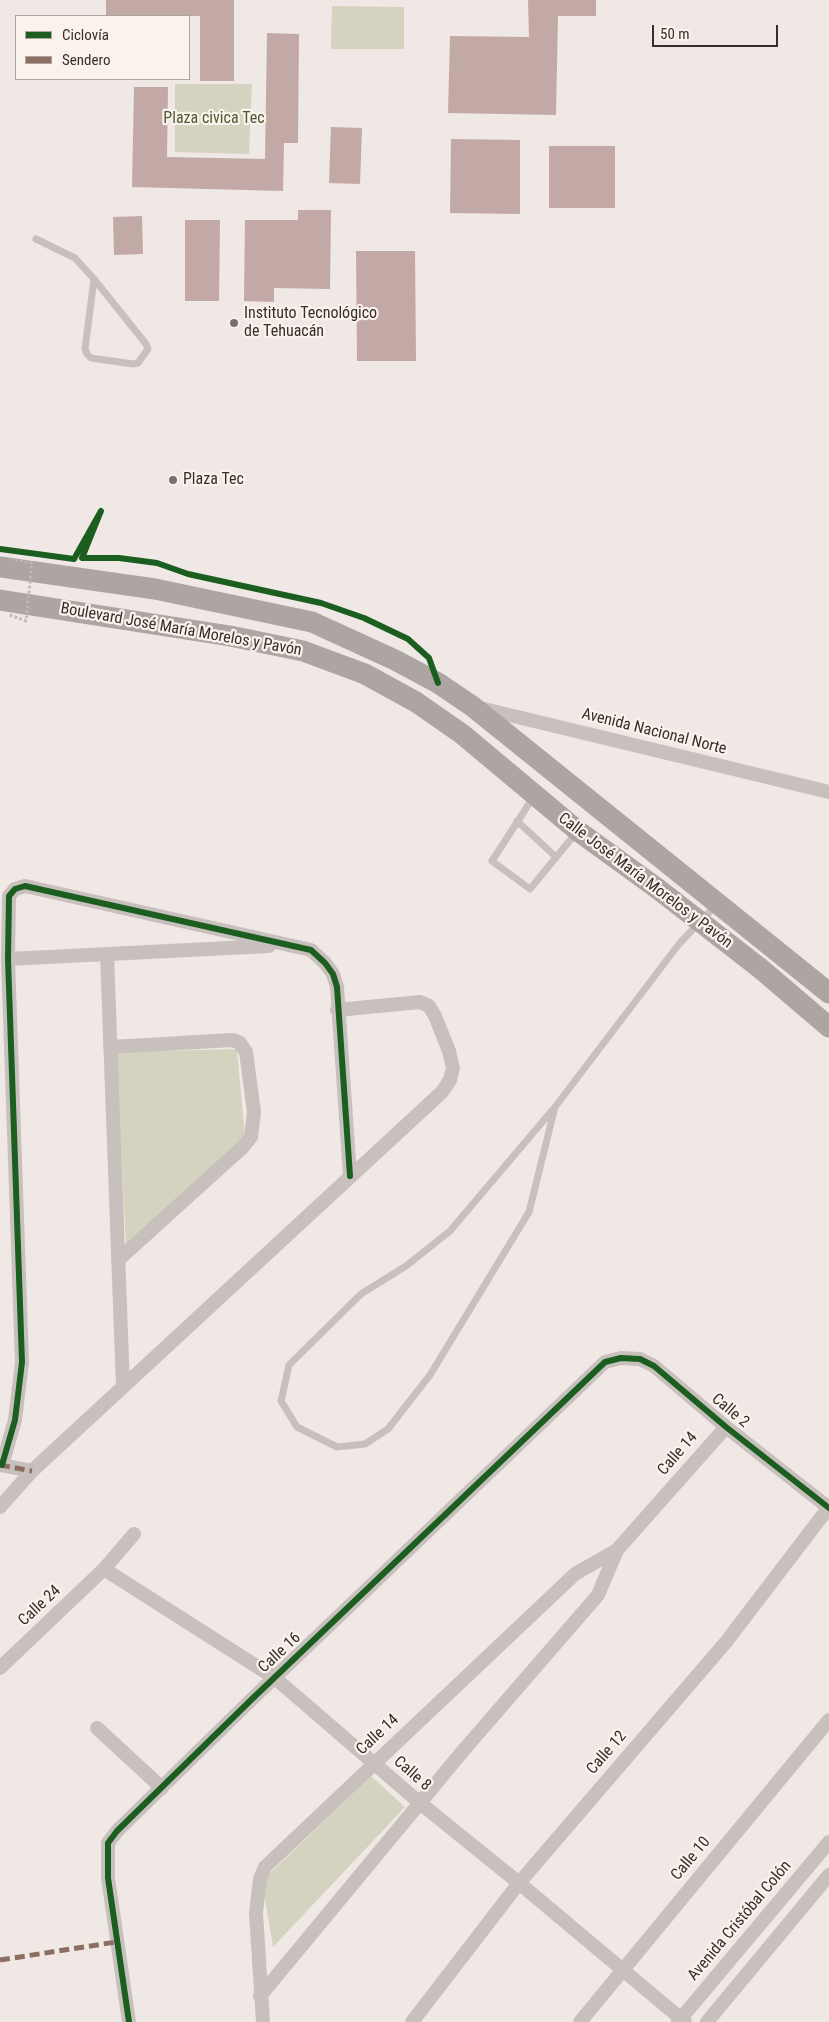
<!DOCTYPE html>
<meta charset="utf-8">
<style>
body{margin:0}
#map{position:relative;width:829px;height:2022px;overflow:hidden;background:#efe8e4;font-family:"Roboto Condensed",sans-serif}
canvas{display:block}
.legend{position:absolute;left:15px;top:15px;width:175px;height:65px;box-sizing:border-box;background:#faf2ed;border:1px solid #ada39f;margin:0;padding:6px 9px;list-style:none;font-size:15px;color:#392d2b}
.legend li{display:flex;align-items:center;gap:10px;height:25px}
.legend b{width:25px;border:1px solid #ada39f}
.scale{position:absolute;left:652px;top:25px;width:126px;height:22px;box-sizing:border-box;border:2px solid #392d2b;border-top:0;padding-left:6px;font-size:15px;line-height:18px;white-space:nowrap;color:#392d2b;-webkit-text-stroke:4px #faf2ed;paint-order:stroke}
</style>
<div id="map">
<canvas width="829" height="2022"></canvas>
<ul class="legend">
<li><b style="height:6px;background:#1b5e20"></b>Ciclovía</li>
<li><b style="height:6px;background:#8d6e63"></b>Sendero</li>
</ul>
<div class="scale">50 m</div>
</div>
<script>
const ctx = document.querySelector('canvas').getContext('2d');
ctx.lineJoin = 'round';
function paint(path, color) { ctx.fillStyle = color; ctx.fill(path, 'evenodd'); }
const shape = rows => new Path2D(rows.map(r => 'M' + r).join(''));
function stroke(path, color, width, dash) { ctx.strokeStyle = color; ctx.lineWidth = width; ctx.lineCap = dash ? 'butt' : 'round'; ctx.setLineDash(dash || []); ctx.stroke(path); }
function write(font, color, halo, rows, align = 'center') {
  ctx.font = font + ' "Roboto Condensed",sans-serif'; ctx.lineWidth = 4.5; ctx.setLineDash([]); ctx.textBaseline = 'middle'; ctx.strokeStyle = halo; ctx.fillStyle = color; for (const [text, x, y, turn = 0] of rows) {
    ctx.save(); ctx.translate(x, y); ctx.rotate((+turn || 0) * Math.PI / 180); ctx.textAlign = isNaN(turn) ? turn : align; if (halo) ctx.strokeText(text, 0, 0); ctx.fillText(text, 0, 0); ctx.restore();
  }
}
paint(shape([
 [332,6,404,7,404,49,331,49],
 [175,84,252,84,249,154,175,152],
 [237,1049,245,1137,126,1245,116,1052],
 [371,1776,405,1807,273,1947,262,1881]
]), '#d4d3bf');
paint(shape([
 [106,0,234,0,234,81,200,81,200,16,106,16],
 [528,0,596,0,596,16,558,16,556,115,448,113,450,36,529,37],
 [267,33,299,34,298,143,284,143,283,191,132,187,134,87,168,87,167,157,265,159],
 [331,127,362,128,360,184,329,183],
 [451,139,520,140,520,214,450,213],
 [549,146,615,146,615,208,549,208],
 [298,210,331,210,330,289,274,288,274,302,244,301,245,220,298,220],
 [142,216,143,254,114,255,113,217],
 [185,220,220,220,219,301,185,301],
 [356,251,415,251,416,361,357,361]
]), '#c2a9a6');
stroke(shape([
 [36,239,75,258,94,279,146,344,148,349,138,363,133,364,91,358,87,354,85,349,94,279],
 [534,796,492,861,530,889,576,833],
 [517,821,556,857],
 [555,1107,529,1212,430,1375,388,1429,365,1444,337,1447,297,1427,281,1401,289,1365,361,1294,406,1266,450,1231,555,1107,679,944,716,905]
]), '#c8c0bd', 7);
stroke(shape([
 [480,708,829,792],
 [107,954,123,1387],
 [8,959,269,946],
 [110,1047,233,1040,240,1043,246,1052,254,1112,251,1137,243,1147,118,1260],
 [0,1465,32,1471],
 [2,1465,15,1420,22,1362,8,959,9,896,15,889,25,886,311,950,325,963,333,974,337,987,350,1176],
 [0,1507,32,1471,442,1092,450,1080,453,1068,449,1051,435,1016,429,1006,420,1002,337,1010],
 [104,1569,275,1678,420,1803,519,1883,685,2022],
 [0,1668,104,1569,134,1534],
 [97,1728,162,1788],
 [260,1996,462,1752,598,1595,617,1550,726,1427],
 [129,2022,108,1878,108,1843,117,1831,251,1700,605,1362,621,1358,640,1359,654,1366,726,1427,829,1508],
 [263,2022,256,1913,260,1879,265,1867,575,1574,617,1550],
 [412,2022,519,1883,726,1642,829,1507],
 [580,2022,829,1720],
 [678,2022,829,1842],
 [707,2022,829,1875]
]), '#c8c0bd', 14);
stroke(shape([
 [0,567,155,589,312,622,395,660,438,683,472,706,829,993],
 [0,600,230,636,303,651,365,674,416,702,462,734,578,831,658,889,761,969,829,1027]
]), '#ada5a2', 21);
stroke(shape([
 [10,615,26,621,32,563,12,559]
]), '#c1b8b5', 3, [2.5, 2.5]);
stroke(shape([
 [0,1465,32,1471],
 [0,1960,116,1942]
]), '#8d6e63', 5, [10, 5]);
stroke(shape([
 [0,549,74,559,101,511,82,558,119,558,157,563,188,574,321,603,364,618,408,639,429,658,438,683],
 [2,1465,15,1420,22,1362,8,959,9,896,15,889,25,886,311,950,325,963,333,974,337,987,350,1176],
 [129,2022,108,1878,108,1843,117,1831,251,1700,605,1362,621,1358,640,1359,654,1366,726,1427,829,1508]
]), '#1b5e20', 6);
for (const [x, y, r, color] of [
 [234,323,5,"#796e6c"],
 [173,480,5,"#796e6c"]
]) { const dot = new Path2D(); dot.arc(x, y, r, 0, 2 * Math.PI); ctx.fillStyle = color; ctx.fill(dot); stroke(dot, '#faf2ed', 2); }
write('16px', '#50572f', '#faf2ed', [
 ["Plaza civica Tec",214,119]
]);
write('16px', '#392d2b', '#faf2ed', [
 ["Instituto Tecnológico",244,314],
 ["de Tehuacán",244,332],
 ["Plaza Tec",183,480]
], 'left');
write('16px', '#392d2b', '#faf2ed', [
 ["Boulevard José María Morelos y Pavón",181,630,10],
 ["Avenida Nacional Norte",654,732,14],
 ["Calle José María Morelos y Pavón",645,881,37],
 ["Calle 2",730,1411,40],
 ["Calle 14",678,1454,-49],
 ["Calle 24",40,1606,-43],
 ["Calle 16",280,1653,-43],
 ["Calle 14",378,1735,-43],
 ["Calle 12",607,1753,-49],
 ["Calle 8",412,1774,41],
 ["Calle 10",691,1859,-50],
 ["Avenida Cristóbal Colón",740,1921,-50]
]);
</script>
